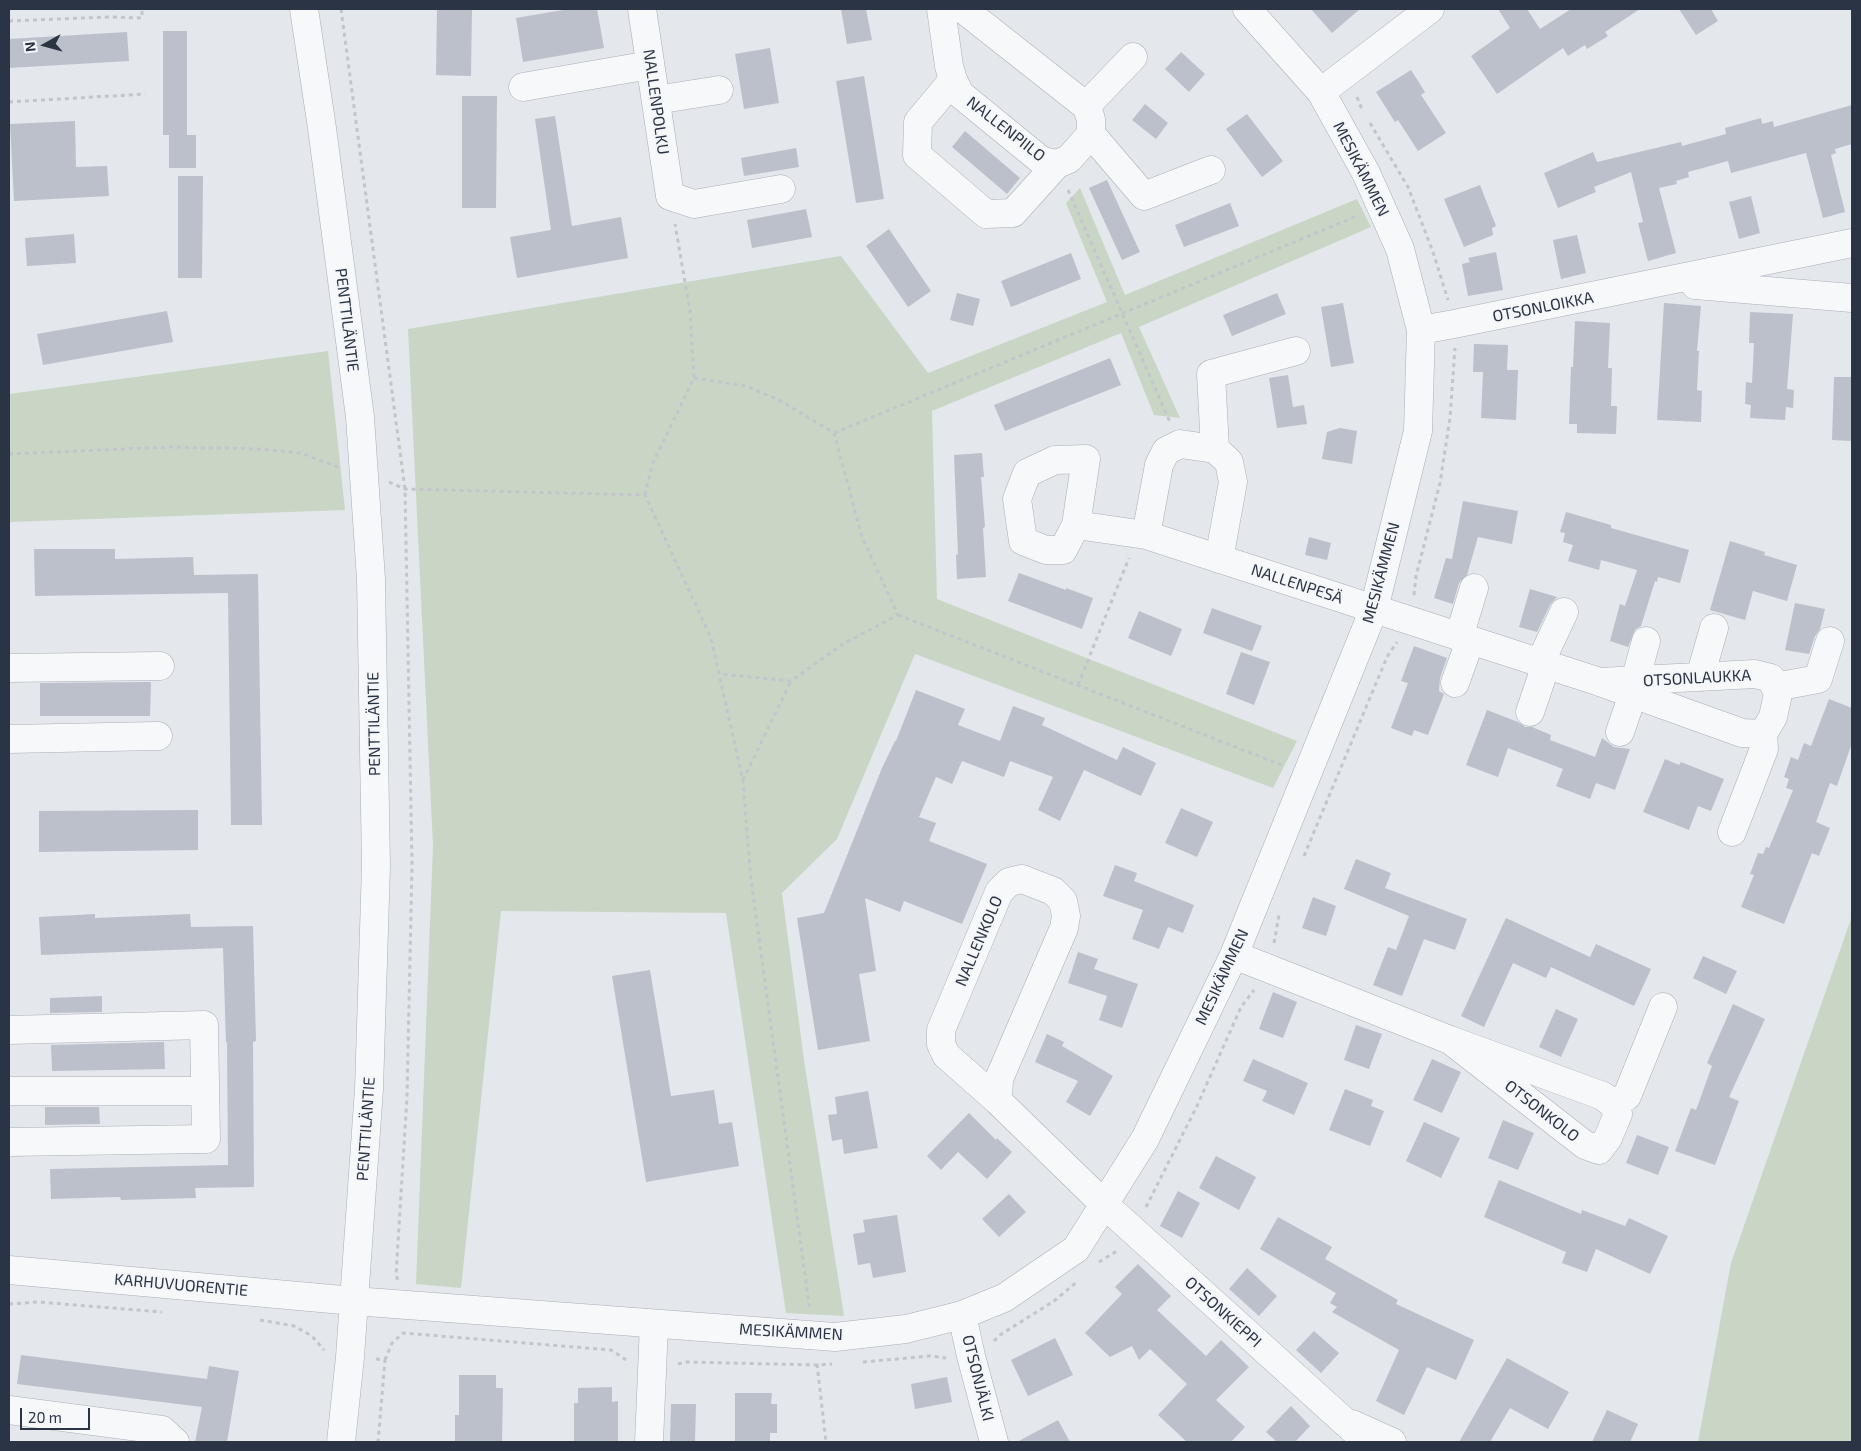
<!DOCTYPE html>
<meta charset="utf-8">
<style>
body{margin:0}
#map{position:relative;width:1861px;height:1451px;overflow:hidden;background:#e4e7ec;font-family:"Exo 2",sans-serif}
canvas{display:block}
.frame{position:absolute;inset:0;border:10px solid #2b3445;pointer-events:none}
.north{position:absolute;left:20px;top:20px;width:50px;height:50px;-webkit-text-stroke:4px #f4f6f9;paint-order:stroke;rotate:263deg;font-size:14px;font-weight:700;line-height:20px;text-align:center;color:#2b3445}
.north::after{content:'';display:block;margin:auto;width:18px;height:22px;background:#2b3445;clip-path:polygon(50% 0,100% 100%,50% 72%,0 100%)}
.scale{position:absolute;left:20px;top:1408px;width:70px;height:22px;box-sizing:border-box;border:2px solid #2b3445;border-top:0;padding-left:6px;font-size:15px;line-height:18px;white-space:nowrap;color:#2b3445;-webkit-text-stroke:4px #f4f6f9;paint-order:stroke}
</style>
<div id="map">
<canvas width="1861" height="1451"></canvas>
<div class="frame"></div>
<div class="north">N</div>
<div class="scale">20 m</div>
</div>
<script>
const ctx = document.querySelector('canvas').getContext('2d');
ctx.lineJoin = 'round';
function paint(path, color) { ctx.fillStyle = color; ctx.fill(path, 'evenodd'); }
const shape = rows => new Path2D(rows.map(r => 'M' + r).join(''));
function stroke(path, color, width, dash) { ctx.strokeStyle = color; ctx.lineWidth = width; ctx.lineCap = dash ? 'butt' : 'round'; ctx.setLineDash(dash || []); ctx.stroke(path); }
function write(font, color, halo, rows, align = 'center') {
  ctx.font = font + ' "Exo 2",sans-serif'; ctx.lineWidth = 4; ctx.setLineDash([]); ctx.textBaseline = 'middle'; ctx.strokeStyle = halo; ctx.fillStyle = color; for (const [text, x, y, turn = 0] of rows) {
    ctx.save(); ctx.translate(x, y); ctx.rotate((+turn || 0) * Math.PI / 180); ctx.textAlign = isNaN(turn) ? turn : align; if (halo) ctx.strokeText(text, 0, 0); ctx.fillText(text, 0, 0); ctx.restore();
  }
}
paint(shape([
 [1080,188,1125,295,1357,199,1371,227,1139,327,1180,418,1154,415,1121,333,932,411,937,599,1297,741,1273,788,915,654,837,839,782,893,804,1060,844,1316,786,1313,726,913,501,911,461,1288,416,1284,433,846,408,329,841,256,928,373,1107,302,1066,203],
 [328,351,345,510,9,522,9,394],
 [1852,916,1852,1442,1698,1442,1731,1263]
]), '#c9d6c5');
paint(shape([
 [437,9,472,9,471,76,436,75],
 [569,9,597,9,604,48,523,62,516,18],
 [841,9,866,9,872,40,847,44],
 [1311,9,1360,9,1332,33],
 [1498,9,1527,9,1540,29,1571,9,1640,9,1605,32,1608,36,1587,49,1585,45,1568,56,1563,48,1497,94,1471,56,1510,28],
 [1679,9,1711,9,1718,21,1696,35],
 [163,31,187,31,187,135,196,135,196,168,169,168,169,135,163,135],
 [127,32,129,61,9,68,9,39],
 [770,48,779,103,744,109,735,54],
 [1181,52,1205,74,1189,92,1165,69],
 [1411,70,1425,92,1421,95,1446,133,1418,151,1398,120,1395,122,1376,92],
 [864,76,884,199,856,203,836,81],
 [462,96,497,96,496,208,462,208],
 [1145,104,1168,123,1156,139,1132,120],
 [1852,105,1852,144,1835,149,1836,153,1831,155,1845,212,1823,218,1806,153,1731,173,1728,161,1688,172,1689,177,1676,181,1677,184,1659,188,1676,253,1648,261,1638,223,1643,222,1631,172,1594,187,1596,192,1558,208,1544,173,1593,152,1597,162,1681,142,1682,146,1726,134,1725,128,1761,118,1762,124,1773,121,1774,127],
 [1247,114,1283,161,1262,177,1226,129],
 [555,116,572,226,621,217,628,258,517,278,510,237,551,230,535,119],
 [75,121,76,167,107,166,109,196,14,201,10,124],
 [965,131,1020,178,1007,194,952,147],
 [796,148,799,167,744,176,741,158],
 [178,176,203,176,202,278,178,278],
 [1107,180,1140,252,1122,260,1089,188],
 [1480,185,1496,226,1492,228,1493,235,1464,247,1444,199],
 [1751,196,1760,233,1739,239,1729,202],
 [1230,203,1239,226,1184,247,1175,225],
 [806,209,812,237,752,248,747,220],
 [889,229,931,291,908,307,866,246],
 [74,234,76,263,27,266,25,238],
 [1577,235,1586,273,1561,279,1553,240],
 [1496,252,1503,290,1468,296,1462,264,1470,262,1468,258],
 [1071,253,1081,279,1011,307,1001,281],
 [957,293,980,299,973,326,950,320],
 [1277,293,1286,314,1232,336,1223,315],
 [1343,303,1354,363,1331,367,1321,307],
 [1664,303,1701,306,1697,351,1699,351,1697,390,1702,391,1701,422,1657,420],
 [167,311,173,342,43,365,37,334],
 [1750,312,1793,314,1787,389,1794,390,1793,408,1786,407,1785,420,1750,418,1751,405,1745,404,1746,382,1752,383,1754,343,1749,343],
 [1575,321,1610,323,1608,368,1612,368,1611,406,1617,406,1616,434,1577,433,1577,424,1569,424,1571,367,1573,367],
 [1474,344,1508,345,1507,370,1518,370,1516,420,1481,418,1483,372,1473,372],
 [1110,358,1121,385,1005,431,994,405],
 [1288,375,1293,407,1304,405,1307,424,1277,428,1269,378],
 [1834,377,1852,377,1852,441,1832,440],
 [1340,428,1357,431,1352,464,1322,459,1327,432],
 [982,453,984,477,981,477,985,527,983,528,986,577,957,579,956,555,958,554,954,455],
 [1463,501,1518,511,1512,544,1478,537,1467,575,1459,583,1453,604,1434,598,1446,558,1452,559],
 [1566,512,1611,525,1611,528,1689,550,1680,583,1658,577,1657,582,1655,581,1641,626,1635,630,1628,647,1610,641,1620,604,1625,606,1637,570,1601,560,1599,570,1568,561,1573,545,1563,542,1565,533,1560,532],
 [1309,537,1331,543,1327,560,1305,555],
 [1730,541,1765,552,1764,555,1797,565,1787,601,1753,591,1745,620,1710,610],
 [34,549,115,549,115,559,193,557,194,575,258,574,262,825,231,825,228,593,35,596],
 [1019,573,1066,590,1066,588,1093,598,1082,629,1008,601],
 [1530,589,1557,597,1550,605,1537,632,1519,627],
 [1795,603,1825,609,1820,629,1815,636,1809,654,1785,650],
 [1212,608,1262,626,1252,651,1203,633],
 [1139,611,1182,629,1171,656,1128,638],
 [1414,646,1447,658,1440,678,1439,691,1444,694,1428,735,1414,730,1412,736,1391,728,1408,683,1401,681],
 [1241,652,1270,662,1254,705,1226,694],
 [151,682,150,716,40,716,40,683],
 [916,690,965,709,958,725,1000,741,1013,706,1045,718,1042,725,1117,760,1123,747,1156,763,1141,796,1084,770,1060,821,1038,810,1053,777,1010,761,1004,777,962,761,952,784,936,777,919,817,936,823,929,841,987,864,962,924,904,901,900,912,865,898,876,971,859,974,870,1041,818,1050,797,918,824,913,882,768,895,741,896,741],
 [1829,699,1852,708,1852,743,1837,786,1830,783,1816,822,1830,828,1819,856,1812,853,1784,924,1741,907,1754,875,1750,874,1758,853,1763,854,1766,847,1769,848,1793,790,1786,788,1789,779,1784,777,1791,757,1798,760,1804,743,1811,746],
 [1487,710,1518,722,1525,727,1532,727,1551,735,1550,740,1595,757,1602,738,1614,747,1630,749,1615,790,1596,783,1590,799,1556,786,1563,769,1508,748,1498,777,1466,765],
 [1665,759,1679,765,1681,762,1724,779,1711,811,1698,806,1689,830,1643,812],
 [1181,808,1213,822,1197,857,1165,843],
 [198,810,198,850,39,852,39,811],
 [1356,859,1391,873,1385,888,1467,919,1455,950,1424,939,1402,996,1373,985,1388,947,1396,950,1409,916,1344,889],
 [1115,865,1137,873,1134,881,1194,905,1183,933,1168,927,1159,949,1132,939,1143,910,1103,896],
 [1313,897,1336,906,1326,936,1302,928],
 [95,914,95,918,190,914,191,927,253,926,256,1041,253,1042,254,1187,195,1188,196,1198,121,1200,120,1197,51,1199,50,1169,228,1165,227,1042,226,1042,223,948,41,955,39,917],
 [1506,918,1590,957,1596,944,1651,969,1634,1006,1551,967,1546,978,1513,963,1484,1027,1461,1016],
 [1078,952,1098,959,1094,969,1138,984,1122,1028,1099,1020,1107,996,1068,983],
 [1703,956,1737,971,1726,994,1693,978],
 [650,970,671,1096,714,1090,719,1124,732,1122,739,1166,646,1182,612,976],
 [1273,992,1297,1002,1283,1038,1259,1029],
 [102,996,102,1012,50,1013,50,998],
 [1733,1004,1765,1019,1729,1097,1739,1101,1715,1165,1675,1151,1691,1108,1696,1110,1712,1066,1707,1063],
 [1556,1009,1578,1019,1561,1057,1539,1047],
 [1356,1025,1382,1034,1369,1069,1344,1060],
 [1047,1034,1064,1042,1062,1046,1113,1076,1090,1116,1066,1102,1078,1081,1035,1062],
 [164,1042,165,1069,52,1071,51,1045],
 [1253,1059,1308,1083,1294,1115,1262,1101,1267,1091,1243,1081],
 [1432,1059,1461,1072,1442,1113,1413,1100],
 [1345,1089,1373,1100,1371,1106,1384,1111,1370,1146,1329,1130],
 [868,1091,878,1148,844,1154,842,1139,832,1141,828,1115,837,1114,835,1097],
 [45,1107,99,1107,100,1124,45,1125],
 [969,1113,996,1140,997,1138,1012,1152,987,1179,958,1152,941,1170,927,1156],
 [1503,1120,1534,1133,1518,1170,1488,1158],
 [1424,1122,1460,1138,1441,1178,1406,1161],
 [1637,1135,1669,1147,1658,1175,1626,1163],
 [1216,1156,1256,1177,1239,1210,1199,1188],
 [1499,1180,1581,1214,1582,1210,1625,1226,1629,1218,1668,1236,1650,1274,1596,1249,1587,1272,1562,1263,1566,1252,1484,1217],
 [1178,1191,1200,1203,1182,1238,1160,1226],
 [1009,1194,1026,1212,999,1237,982,1219],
 [897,1215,906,1272,873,1278,870,1263,858,1265,853,1234,865,1232,863,1220],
 [1278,1217,1332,1247,1325,1259,1398,1300,1396,1304,1474,1340,1456,1380,1427,1367,1404,1415,1376,1401,1399,1350,1332,1312,1337,1307,1330,1303,1336,1293,1260,1249],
 [1138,1264,1171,1296,1157,1310,1206,1356,1221,1340,1249,1367,1216,1400,1245,1427,1231,1442,1187,1442,1158,1415,1187,1384,1150,1349,1139,1360,1132,1346,1110,1357,1085,1333,1122,1294,1115,1287],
 [1247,1268,1277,1296,1259,1316,1229,1289],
 [1314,1331,1339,1353,1321,1373,1296,1350],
 [1055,1338,1073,1375,1028,1396,1011,1360],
 [21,1355,207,1379,209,1366,239,1371,227,1442,195,1442,202,1407,17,1384],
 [1507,1358,1569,1392,1548,1429,1510,1408,1490,1442,1459,1442],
 [459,1375,496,1375,496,1388,503,1388,502,1442,455,1442,455,1415,459,1415],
 [947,1377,952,1402,915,1409,911,1384],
 [612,1387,612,1402,618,1401,618,1442,574,1442,574,1403,578,1403,578,1388],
 [735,1393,772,1393,771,1404,777,1404,777,1433,770,1433,770,1442,735,1442],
 [671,1404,696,1404,695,1442,670,1442],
 [1291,1406,1310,1426,1295,1442,1277,1442,1266,1432],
 [1607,1410,1638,1424,1630,1442,1592,1442],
 [1058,1420,1070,1442,1017,1442]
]), '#bbc0ca');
const minor = shape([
 [304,9,322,128,360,417,371,579,376,866,369,1089,350,1357,341,1442],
 [642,9,670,196,694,204,781,189],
 [941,9,949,66,953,80,960,94,1042,161,1057,164,1069,159,1091,134,1091,119,1086,106,963,9],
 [953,80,918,122,917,155,986,214,1013,213,1057,164],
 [523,87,650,65],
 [1321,92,1430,9],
 [656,100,719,90],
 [1086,106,1133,57],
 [1091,134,1144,196,1211,170],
 [1695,285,1852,298],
 [1421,330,1454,324,1852,243],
 [1215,449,1211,374,1296,351],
 [1086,459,1076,525,1063,550,1046,550,1023,541,1017,499,1027,473,1055,460,1086,459],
 [1076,525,1146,535],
 [1219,559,1233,482,1229,462,1215,449,1180,444,1166,451,1159,465,1146,535,1600,682,1742,733,1763,734,1773,717,1778,694,1771,678,1755,674,1600,682],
 [1459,637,1474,588],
 [1540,663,1564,612],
 [9,668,160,666],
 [1700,677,1714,628],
 [1635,681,1646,641],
 [1455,683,1470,641],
 [1775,687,1818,679,1830,641],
 [1530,712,1546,665],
 [1620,732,1633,694],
 [9,739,158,736],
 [1732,832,1764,749,1763,734],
 [1234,955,1450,1040,1603,1096,1613,1104,1618,1114,1608,1138,1599,1150,1585,1145,1450,1040],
 [9,1030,204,1025,206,1139,9,1142],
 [9,1091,205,1091],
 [998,1101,946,1055,941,1044,941,1030,999,892,1009,882,1022,879,1053,891,1063,901,1066,916,1064,928,999,1079,998,1101,1105,1205,1367,1442],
 [1613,1104,1627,1096,1663,1007],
 [9,1270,354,1301,835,1337,906,1329,962,1315,1004,1298,1076,1249,1145,1139,1234,955,1374,609,1418,431,1421,330,1400,249,1366,173,1321,92,1247,9],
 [962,1315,971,1356,994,1442],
 [9,1410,162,1430,175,1442],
 [1352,1424,1392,1442],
 [649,1442,654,1324]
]);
stroke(minor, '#a9aeb7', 29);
stroke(shape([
 [341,9,405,489,412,865,407,1097,396,1275,398,1281],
 [9,21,109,17,142,18,142,9],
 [1357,97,1363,112],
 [9,102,145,94],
 [1370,123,1408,187,1433,252,1448,300],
 [1068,190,1170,422],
 [694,378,746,386,779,400,834,433,862,537,898,615,843,644,791,681,720,674],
 [834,433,1357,216],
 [9,454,170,447,259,449,301,453,338,467],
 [389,482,405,489,645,495,711,638,743,781,751,880,810,1311],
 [645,495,652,465,694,378,690,311,675,224],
 [1414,595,1416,576,1440,483,1450,418,1455,348],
 [898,615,1284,766],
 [1078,685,1129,558],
 [743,780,791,681],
 [1304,856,1387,657,1397,642],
 [1274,943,1279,915],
 [1146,1207,1197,1106,1241,1007,1254,990],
 [1099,1262,1117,1251],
 [9,1304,38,1302,162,1312],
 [260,1320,294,1326,312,1336,324,1350],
 [994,1341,1000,1335,1054,1301,1078,1281],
 [376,1359,385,1360,378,1442],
 [385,1360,392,1343,403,1333,611,1350,628,1361],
 [863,1362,930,1356,946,1358],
 [678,1364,687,1362,817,1365,832,1364],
 [817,1364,826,1442]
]), '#c2c5cb', 3, [4, 4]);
stroke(minor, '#f7f8fa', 28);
write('16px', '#2b3445', '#f4f6f9', [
 ["NALLENPOLKU",656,102,82],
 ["NALLENPIILO",1006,129,38],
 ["MESIKÄMMEN",1361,169,63],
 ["OTSONLOIKKA",1543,307,-11],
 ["PENTTILÄNTIE",347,320,83],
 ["MESIKÄMMEN",1381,573,-75],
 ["NALLENPESÄ",1297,584,18],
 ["OTSONLAUKKA",1697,678,-3],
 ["PENTTILÄNTIE",374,724,-91],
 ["NALLENKOLO",979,941,-67],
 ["MESIKÄMMEN",1222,977,-65],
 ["OTSONKOLO",1542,1111,38],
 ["PENTTILÄNTIE",366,1129,-86],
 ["KARHUVUORENTIE",181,1285,5],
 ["OTSONKIEPPI",1223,1312,42],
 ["MESIKÄMMEN",791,1332,3],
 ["OTSONJÄLKI",978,1378,76]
]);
</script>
